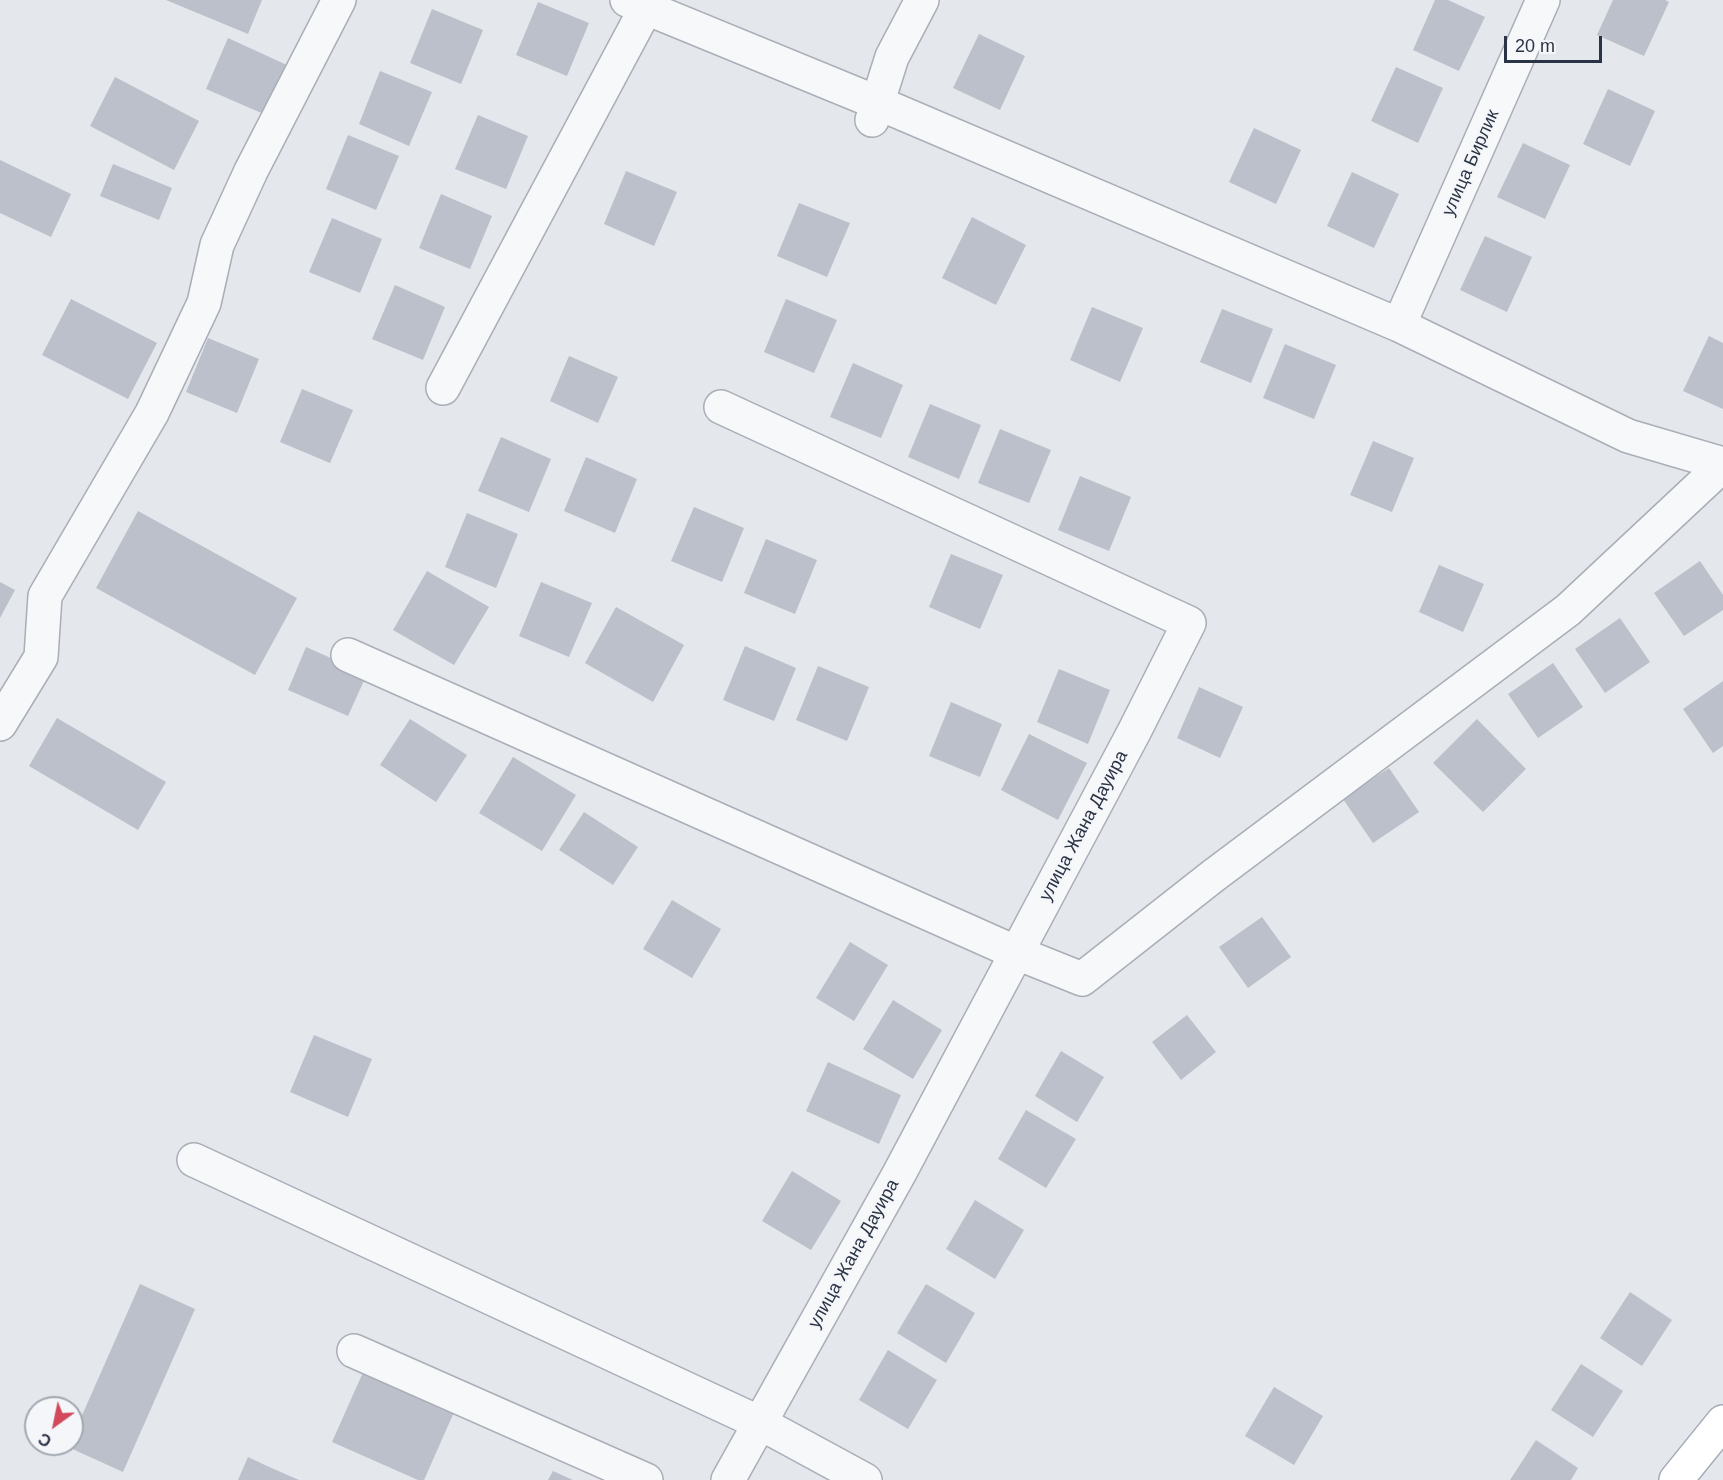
<!DOCTYPE html>
<meta charset="utf-8">
<style>
body{margin:0}
#map{position:relative;width:1723px;height:1480px;overflow:hidden;background:#e4e7ec;font-family:Arial,sans-serif}
canvas{display:block}
.north{position:absolute;left:24px;top:1396px;width:60px;height:60px;box-sizing:border-box;background:#f4f6f9;border:2px solid #a4a8b1;border-radius:50%;rotate:213deg;font-size:16px;font-weight:700;line-height:24px;text-align:center;color:#2b3445}
.north::after{content:'';display:block;margin:auto;width:21px;height:27px;background:#d1495b;clip-path:polygon(50% 0,100% 100%,50% 72%,0 100%)}
.scale{position:absolute;left:1504px;top:36px;width:98px;height:27px;box-sizing:border-box;border:3px solid #2b3445;border-top:0;padding-left:8px;font-size:18px;line-height:21px;white-space:nowrap;color:#2b3445;-webkit-text-stroke:4px #f4f6f9;paint-order:stroke}
</style>
<div id="map">
<canvas width="1723" height="1480"></canvas>
<div class="north">С</div>
<div class="scale">20 m</div>
</div>
<script>
const ctx = document.querySelector('canvas').getContext('2d');
ctx.lineJoin = 'round';
function paint(path, color) { ctx.fillStyle = color; ctx.fill(path, 'evenodd'); }
const shape = rows => new Path2D(rows.map(r => 'M' + r).join(''));
function stroke(path, color, width, dash) { ctx.strokeStyle = color; ctx.lineWidth = width; ctx.lineCap = dash ? 'butt' : 'round'; ctx.setLineDash(dash || []); ctx.stroke(path); }
function write(font, color, halo, rows, align = 'center') {
  ctx.font = font + ' Arial,sans-serif'; ctx.lineWidth = 4.5; ctx.setLineDash([]); ctx.textBaseline = 'middle'; ctx.strokeStyle = halo; ctx.fillStyle = color; for (const [text, x, y, turn = 0] of rows) {
    ctx.save(); ctx.translate(x, y); ctx.rotate((+turn || 0) * Math.PI / 180); ctx.textAlign = isNaN(turn) ? turn : align; if (halo) ctx.strokeText(text, 0, 0); ctx.fillText(text, 0, 0); ctx.restore();
  }
}
paint(shape([
 [166,0,262,0,248,34],
 [1435,0,1448,0,1485,17,1459,71,1413,50],
 [1613,0,1665,0,1669,2,1644,56,1597,35],
 [538,2,589,23,567,76,516,55],
 [432,9,483,30,461,84,410,63],
 [979,34,1025,56,1000,110,953,88],
 [228,38,289,66,266,115,206,89],
 [1396,67,1443,88,1418,143,1371,121],
 [380,71,432,92,409,146,359,124],
 [115,77,199,121,174,170,90,126],
 [1608,89,1655,111,1630,166,1583,144],
 [478,115,528,136,506,189,455,169],
 [1254,128,1301,150,1276,204,1229,182],
 [348,135,399,156,376,210,326,189],
 [1523,143,1570,165,1545,219,1497,197],
 [0,160,71,194,51,237,0,213],
 [113,164,172,188,159,220,100,196],
 [626,171,677,192,654,246,604,224],
 [1352,172,1399,194,1374,248,1327,226],
 [441,194,492,216,470,269,419,248],
 [799,203,850,223,827,277,777,256],
 [972,217,1026,245,996,305,942,278],
 [332,218,382,239,360,293,309,272],
 [1485,236,1532,257,1507,312,1460,290],
 [395,285,445,307,423,360,372,339],
 [71,299,157,343,128,399,42,355],
 [786,299,837,320,814,373,764,352],
 [1092,307,1143,328,1120,382,1070,360],
 [1222,309,1273,329,1251,383,1200,362],
 [1709,336,1723,343,1723,409,1683,391],
 [208,338,259,359,237,413,186,392],
 [1285,344,1336,365,1314,419,1263,398],
 [569,356,618,377,598,423,550,401],
 [853,363,903,385,881,438,830,417],
 [302,389,353,410,330,463,280,442],
 [930,404,981,425,959,479,908,457],
 [1000,429,1051,450,1029,503,978,483],
 [501,437,551,459,529,512,478,491],
 [1373,441,1414,458,1392,512,1350,495],
 [586,457,637,479,615,533,564,511],
 [1080,476,1131,497,1109,551,1058,530],
 [694,507,744,528,722,582,671,561],
 [138,511,297,598,255,675,96,588],
 [467,513,518,534,496,588,445,567],
 [766,539,817,560,795,614,744,593],
 [951,554,1003,575,980,629,929,607],
 [1700,561,1723,595,1723,610,1684,636,1654,593],
 [1439,565,1484,584,1463,632,1419,612],
 [427,571,489,607,454,665,393,630],
 [0,582,15,590,0,618],
 [541,582,592,603,569,657,519,636],
 [616,607,684,645,653,702,585,663],
 [1620,618,1650,662,1605,693,1575,649],
 [745,646,796,668,774,721,723,700],
 [306,647,367,674,348,716,288,690],
 [1553,663,1583,707,1538,738,1508,694],
 [818,666,869,687,847,741,796,720],
 [1059,669,1110,690,1088,744,1037,722],
 [1723,681,1723,746,1713,753,1683,709],
 [1199,687,1243,707,1220,758,1177,738],
 [951,702,1002,724,980,777,929,756],
 [57,718,166,782,138,830,29,766],
 [410,719,467,755,436,802,380,765],
 [1477,719,1526,769,1483,812,1433,763],
 [1029,734,1087,763,1058,820,1001,790],
 [513,757,576,795,542,851,479,813],
 [1389,768,1419,812,1373,843,1343,799],
 [584,812,638,847,613,885,559,850],
 [672,900,721,929,692,978,643,949],
 [1262,917,1291,957,1248,988,1219,947],
 [850,942,888,965,854,1021,816,998],
 [893,1000,942,1030,913,1079,863,1049],
 [1187,1015,1216,1052,1181,1080,1152,1042],
 [314,1035,372,1059,348,1117,290,1092],
 [1061,1051,1104,1077,1077,1122,1035,1096],
 [828,1062,901,1095,879,1144,806,1111],
 [1026,1110,1076,1139,1046,1188,998,1159],
 [792,1171,841,1201,811,1250,762,1221],
 [975,1200,1024,1230,995,1279,946,1249],
 [140,1284,195,1309,123,1472,68,1447,69,1444,72,1444,72,1438],
 [926,1284,975,1313,946,1363,897,1333],
 [1630,1292,1672,1320,1642,1366,1600,1338],
 [888,1350,937,1380,908,1429,859,1400],
 [1581,1364,1623,1391,1593,1437,1551,1410],
 [364,1370,455,1410,424,1480,418,1480,332,1442],
 [1274,1387,1323,1416,1294,1465,1245,1436],
 [1536,1440,1578,1468,1571,1480,1510,1480],
 [248,1457,267,1466,299,1480,238,1480],
 [553,1471,573,1480,548,1480]
]), '#bbc0ca');
const minor = shape([
 [627,0,878,103,1399,325,1628,436,1723,464],
 [872,120,892,57,922,0],
 [1399,325,1543,0],
 [443,388,646,8],
 [721,407,1189,623,1134,732,899,1174,728,1480],
 [348,655,1017,953,1082,979,1213,876,1568,610,1723,465],
 [0,724,41,657,45,596,152,413,204,303,217,245,251,171,339,0],
 [194,1160,760,1423,865,1480],
 [354,1351,646,1480]
]);
const major = shape([
 [1676,1480,1723,1422]
]);
stroke(minor, '#a9aeb7', 36);
stroke(major, '#a3abb8', 36);
stroke(minor, '#f7f8fa', 33);
stroke(major, '#fff', 33);
write('18px', '#2b3445', '#f4f6f9', [
 ["улица Бирлик",1471,163,-66],
 ["улица Жана Дауира",1084,826,-62],
 ["улица Жана Дауира",854,1254,-61]
]);
</script>
